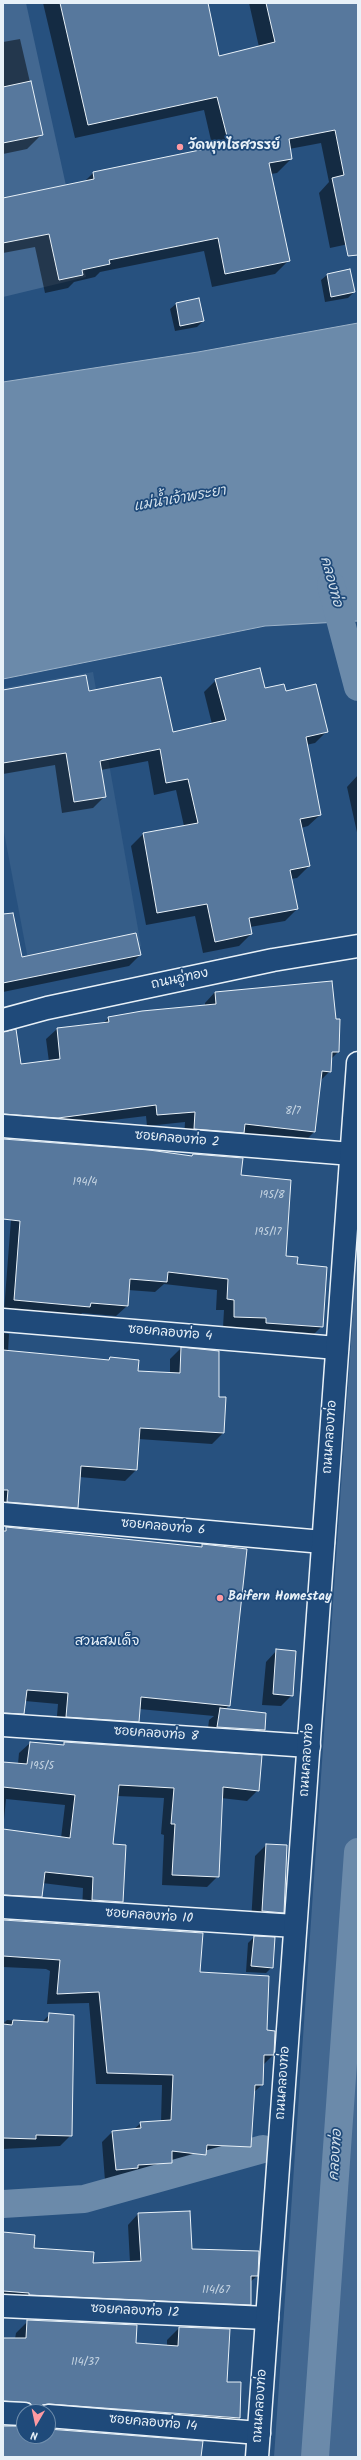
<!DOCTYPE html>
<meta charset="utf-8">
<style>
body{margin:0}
#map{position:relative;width:361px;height:2460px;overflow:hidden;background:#27517f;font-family:Kalam,sans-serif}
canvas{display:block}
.frame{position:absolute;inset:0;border:4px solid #e8f1f8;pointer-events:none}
.north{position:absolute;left:16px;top:2404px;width:40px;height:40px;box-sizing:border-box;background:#1f4a7a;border:1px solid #6f8dac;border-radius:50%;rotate:189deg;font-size:11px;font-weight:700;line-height:16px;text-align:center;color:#e8f1f8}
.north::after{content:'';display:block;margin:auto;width:14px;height:18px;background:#ff9aa2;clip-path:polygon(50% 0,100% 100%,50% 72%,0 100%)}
</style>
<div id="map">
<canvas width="361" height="2460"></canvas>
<div class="frame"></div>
<div class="north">N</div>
</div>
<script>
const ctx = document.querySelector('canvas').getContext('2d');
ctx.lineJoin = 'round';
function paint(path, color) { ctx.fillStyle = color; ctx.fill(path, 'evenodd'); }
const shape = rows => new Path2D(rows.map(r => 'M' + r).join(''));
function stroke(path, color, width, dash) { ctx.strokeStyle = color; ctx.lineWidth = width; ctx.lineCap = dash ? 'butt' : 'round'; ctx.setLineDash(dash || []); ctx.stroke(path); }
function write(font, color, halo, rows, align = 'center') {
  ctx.font = font + ' Kalam,"Playpen Sans Thai",sans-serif'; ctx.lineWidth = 3.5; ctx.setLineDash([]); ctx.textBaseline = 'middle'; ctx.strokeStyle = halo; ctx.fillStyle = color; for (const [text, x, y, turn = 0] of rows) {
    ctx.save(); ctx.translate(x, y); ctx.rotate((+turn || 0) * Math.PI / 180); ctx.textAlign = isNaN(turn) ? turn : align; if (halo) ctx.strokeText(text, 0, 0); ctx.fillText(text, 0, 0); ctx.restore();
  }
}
paint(shape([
 [93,672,141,946,30,970,3,827,3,688]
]), '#355d88');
paint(shape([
 [3,3,26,3,86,277,3,297],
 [358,1241,358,2457,274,2457]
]), '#436891');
const water = shape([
 [358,323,358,621,265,626,3,679,3,382,198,352,358,323]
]);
paint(water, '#6b8aaa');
stroke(water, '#9db3c9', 1);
paint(shape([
 [43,3,207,3,219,57,259,47,249,3,358,3,358,242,330,248,319,193,329,182,321,143,289,149,291,159,277,173,271,174,289,260,275,274,212,287,204,251,100,272,95,277,74,282,68,288,45,293,35,247,3,253,3,211,84,182,93,173,213,149,204,110,75,138],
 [20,39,42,134,27,149,3,154,3,42],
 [349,270,354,292,348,298,325,302,321,280,327,275],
 [176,304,203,321,197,327,175,331,170,309],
 [216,680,286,692,327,731,315,743,306,745,320,815,308,826,301,828,309,866,297,878,291,879,297,909,285,921,250,927,251,934,239,946,203,953,195,916,146,925,131,846,143,834,184,826,176,790,154,795,148,761,101,770,105,796,93,808,62,813,55,765,3,774,3,692,88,693,172,733,212,724,204,692],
 [358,775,358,837,347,787],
 [3,926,21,959,140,955,129,966,3,992],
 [215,992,338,1052,331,1059,330,1071,320,1081,314,1132,303,1143,184,1139,185,1122,147,1126,146,1116,47,1128,3,1125,3,1048,21,1065,49,1062,46,1039,57,1029,102,1024,109,1018,205,1006,205,1003],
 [3,1140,191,1157,193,1155,240,1176,285,1257,296,1265,322,1326,311,1337,256,1333,256,1329,223,1327,224,1310,216,1310,217,1290,164,1284,155,1292,128,1290,127,1306,116,1316,82,1313,78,1317,4,1311,14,1180,3,1179],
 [3,1333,9,1334,8,1352,107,1361,110,1358,137,1372,170,1374,170,1359,181,1348,218,1398,225,1398,223,1433,212,1444,138,1439,136,1470,125,1481,79,1477,77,1508,66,1518,3,1513],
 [7,1528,199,1548,202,1545,229,1705,225,1710,265,1714,264,1730,252,1741,207,1738,209,1720,214,1716,139,1709,138,1721,127,1732,56,1727,58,1704,25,1701,23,1713,13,1724,3,1723,3,1531],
 [277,1650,292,1695,281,1706,262,1705,266,1662],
 [30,1743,62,1746,65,1743,258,1790,247,1801,221,1798,218,1876,207,1887,162,1885,164,1835,161,1834,164,1798,117,1796,112,1845,122,1902,111,1913,82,1911,83,1888,42,1883,41,1897,30,1907,3,1906,3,1763,18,1764,19,1753],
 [6,1799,65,1805,61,1838,3,1830],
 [266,1845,286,1846,283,1912,271,1923,251,1922,255,1856],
 [3,1920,40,1924,199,1973,266,2031,274,2032,273,2055,263,2065,262,2085,253,2093,250,2146,239,2157,204,2155,195,2165,171,2163,160,2173,131,2175,127,2179,105,2181,102,2142,112,2132,133,2130,141,2123,161,2122,162,2085,96,2084,89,2003,47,2004,50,1971,46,1969,3,1967],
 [254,1937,272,1967,266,1973,246,1972,248,1943],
 [50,2014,71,2135,60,2146,3,2149,3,2024,7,2020,41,2023],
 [138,2214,191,2250,257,2276,250,2282,250,2304,239,2315,3,2302,3,2235,33,2248,92,2264,130,2263,128,2225],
 [28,2321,135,2344,167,2347,167,2340,179,2328,226,2383,239,2417,227,2429,48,2412,3,2413,3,2339,15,2339,16,2333]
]), '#0007');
stroke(shape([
 [331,585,358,687],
 [3,2204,84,2199,263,2149],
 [315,2457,358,1852]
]), '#6b8aaa', 28);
const building = shape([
 [60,3,208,3,219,56,275,42,266,3,358,3,358,255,348,256,332,178,344,175,335,130,289,139,292,159,269,163,290,261,225,274,218,238,109,260,110,264,82,270,83,275,59,280,49,234,3,243,3,198,94,179,93,172,229,144,217,97,88,125,60,3],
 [31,81,43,135,3,143,3,87,31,81],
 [350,269,355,292,331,297,327,274,350,269],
 [199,298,204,321,180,326,176,303,199,298],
 [260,668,265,688,284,684,286,691,316,684,328,732,306,737,321,815,300,819,310,866,290,870,298,909,249,918,252,934,215,942,207,904,157,913,143,833,198,823,188,779,166,783,160,749,100,761,106,797,74,802,66,753,3,763,3,690,86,675,89,691,161,677,173,732,226,720,215,679,260,668],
 [13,913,22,957,136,933,141,955,3,983,3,914,13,913],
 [332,981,336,1019,340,1019,339,1052,332,1052,331,1072,322,1071,315,1132,245,1124,244,1133,194,1129,195,1112,157,1115,156,1105,58,1118,3,1114,3,1032,16,1029,21,1064,60,1059,57,1028,109,1022,108,1017,142,1011,216,1004,215,992,332,981],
 [3,1139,149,1150,192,1156,193,1154,243,1158,241,1175,291,1180,286,1256,298,1257,297,1264,327,1267,323,1327,266,1323,266,1318,234,1317,234,1300,227,1299,228,1279,168,1272,167,1282,130,1279,128,1306,91,1303,90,1307,14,1300,20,1221,3,1219,3,1139],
 [181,1347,219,1351,219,1397,226,1397,224,1433,140,1428,137,1470,81,1466,78,1508,7,1502,8,1490,3,1490,3,1350,109,1360,110,1357,139,1360,138,1371,180,1373,181,1347],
 [6,1527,202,1547,202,1544,247,1549,230,1706,141,1697,139,1722,66,1717,68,1693,27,1690,24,1714,3,1713,3,1531,6,1531,6,1527],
 [276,1649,296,1651,293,1696,273,1694,276,1649],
 [220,1708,266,1713,265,1730,217,1727,220,1708],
 [30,1742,64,1745,64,1742,262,1755,259,1791,223,1787,219,1877,172,1875,175,1824,171,1824,174,1788,119,1785,113,1844,126,1845,123,1902,92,1900,93,1877,45,1872,42,1897,3,1895,3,1829,70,1838,75,1795,3,1787,3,1762,27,1764,30,1742],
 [266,1844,287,1845,284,1913,262,1911,266,1844],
 [3,1920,203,1933,200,1972,269,1976,267,2030,275,2031,274,2055,264,2055,263,2085,255,2085,251,2147,207,2145,206,2155,172,2151,172,2163,138,2165,138,2168,116,2170,112,2131,141,2128,140,2122,171,2120,173,2075,107,2073,99,1992,57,1994,60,1960,3,1956,3,1920],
 [254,1936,275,1937,273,1968,251,1966,254,1936],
 [49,2013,74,2015,72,2136,36,2135,36,2139,3,2138,3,2024,12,2025,13,2020,48,2022,49,2013],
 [190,2211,192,2249,259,2251,258,2276,251,2276,251,2305,29,2295,29,2293,3,2291,3,2232,35,2235,34,2248,94,2252,93,2263,141,2261,138,2213,190,2211],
 [27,2320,137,2325,136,2343,178,2346,179,2327,230,2329,227,2382,241,2382,240,2418,49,2404,42,2405,36,2412,30,2403,3,2401,3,2338,26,2338,27,2320],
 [3,2426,24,2426,24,2436,48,2436,48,2429,203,2441,201,2457,3,2457,3,2426]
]);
paint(building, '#57789d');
stroke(building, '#e8f1f8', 1);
const minor = shape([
 [3,1126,352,1154],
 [3,1320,337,1348],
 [3,1514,323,1542],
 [3,1725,309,1746],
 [3,1907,295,1926],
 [3,2306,267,2318],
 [3,2413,24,2414],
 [48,2416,259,2433]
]);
const tertiary = shape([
 [257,2457,358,1063]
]);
const primary = shape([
 [3,1020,47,1008,273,960,358,946]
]);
stroke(minor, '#e8f1f8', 25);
stroke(tertiary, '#e8f1f8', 25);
stroke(primary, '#e8f1f8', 25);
stroke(minor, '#1f4a7a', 22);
stroke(tertiary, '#1f4a7a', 22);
stroke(primary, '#1f4a7a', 22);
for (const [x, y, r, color] of [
 [180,147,4,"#ff9aa2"],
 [220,1598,4,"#ff9aa2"]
]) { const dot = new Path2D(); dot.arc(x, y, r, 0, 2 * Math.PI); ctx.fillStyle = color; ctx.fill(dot); stroke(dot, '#1f4a7a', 1.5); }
write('11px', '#c4d3e1', null, [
 ["8/7",293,1112],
 ["194/4",85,1183],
 ["195/8",272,1196],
 ["195/17",268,1233],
 ["195/5",42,1767],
 ["114/67",216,2291],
 ["114/37",85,2363]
]);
write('bold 13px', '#e8f1f8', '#1f4a7a', [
 ["วัดพุทไธศวรรย์",188,147],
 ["Baifern Homestay",228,1598]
], 'left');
write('13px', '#e8f1f8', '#1f4a7a', [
 ["ถนนอู่ทอง",180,980,-12],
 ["ซอยคลองท่อ 2",177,1140,5],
 ["ซอยคลองท่อ 4",170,1334,5],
 ["ถนนคลองท่อ",331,1437,-86],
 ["ซอยคลองท่อ 6",163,1528,5],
 ["ซอยคลองท่อ 8",156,1735,4],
 ["ถนนคลองท่อ",308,1760,-86],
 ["ซอยคลองท่อ 10",149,1917,4],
 ["ถนนคลองท่อ",284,2083,-86],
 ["ซอยคลองท่อ 12",135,2312,3],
 ["ถนนคลองท่อ",261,2406,-86],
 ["ซอยคลองท่อ 14",153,2424,5]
]);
write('italic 14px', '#d5e2ec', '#1f4a7a', [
 ["แม่น้ำเจ้าพระยา",180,500,-10],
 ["คลองท่อ",330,582,75],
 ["คลองท่อ",337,2155,-86]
]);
write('14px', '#e8f1f8', '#1f4a7a', [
 ["สวนสมเด็จ",107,1643]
]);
</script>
